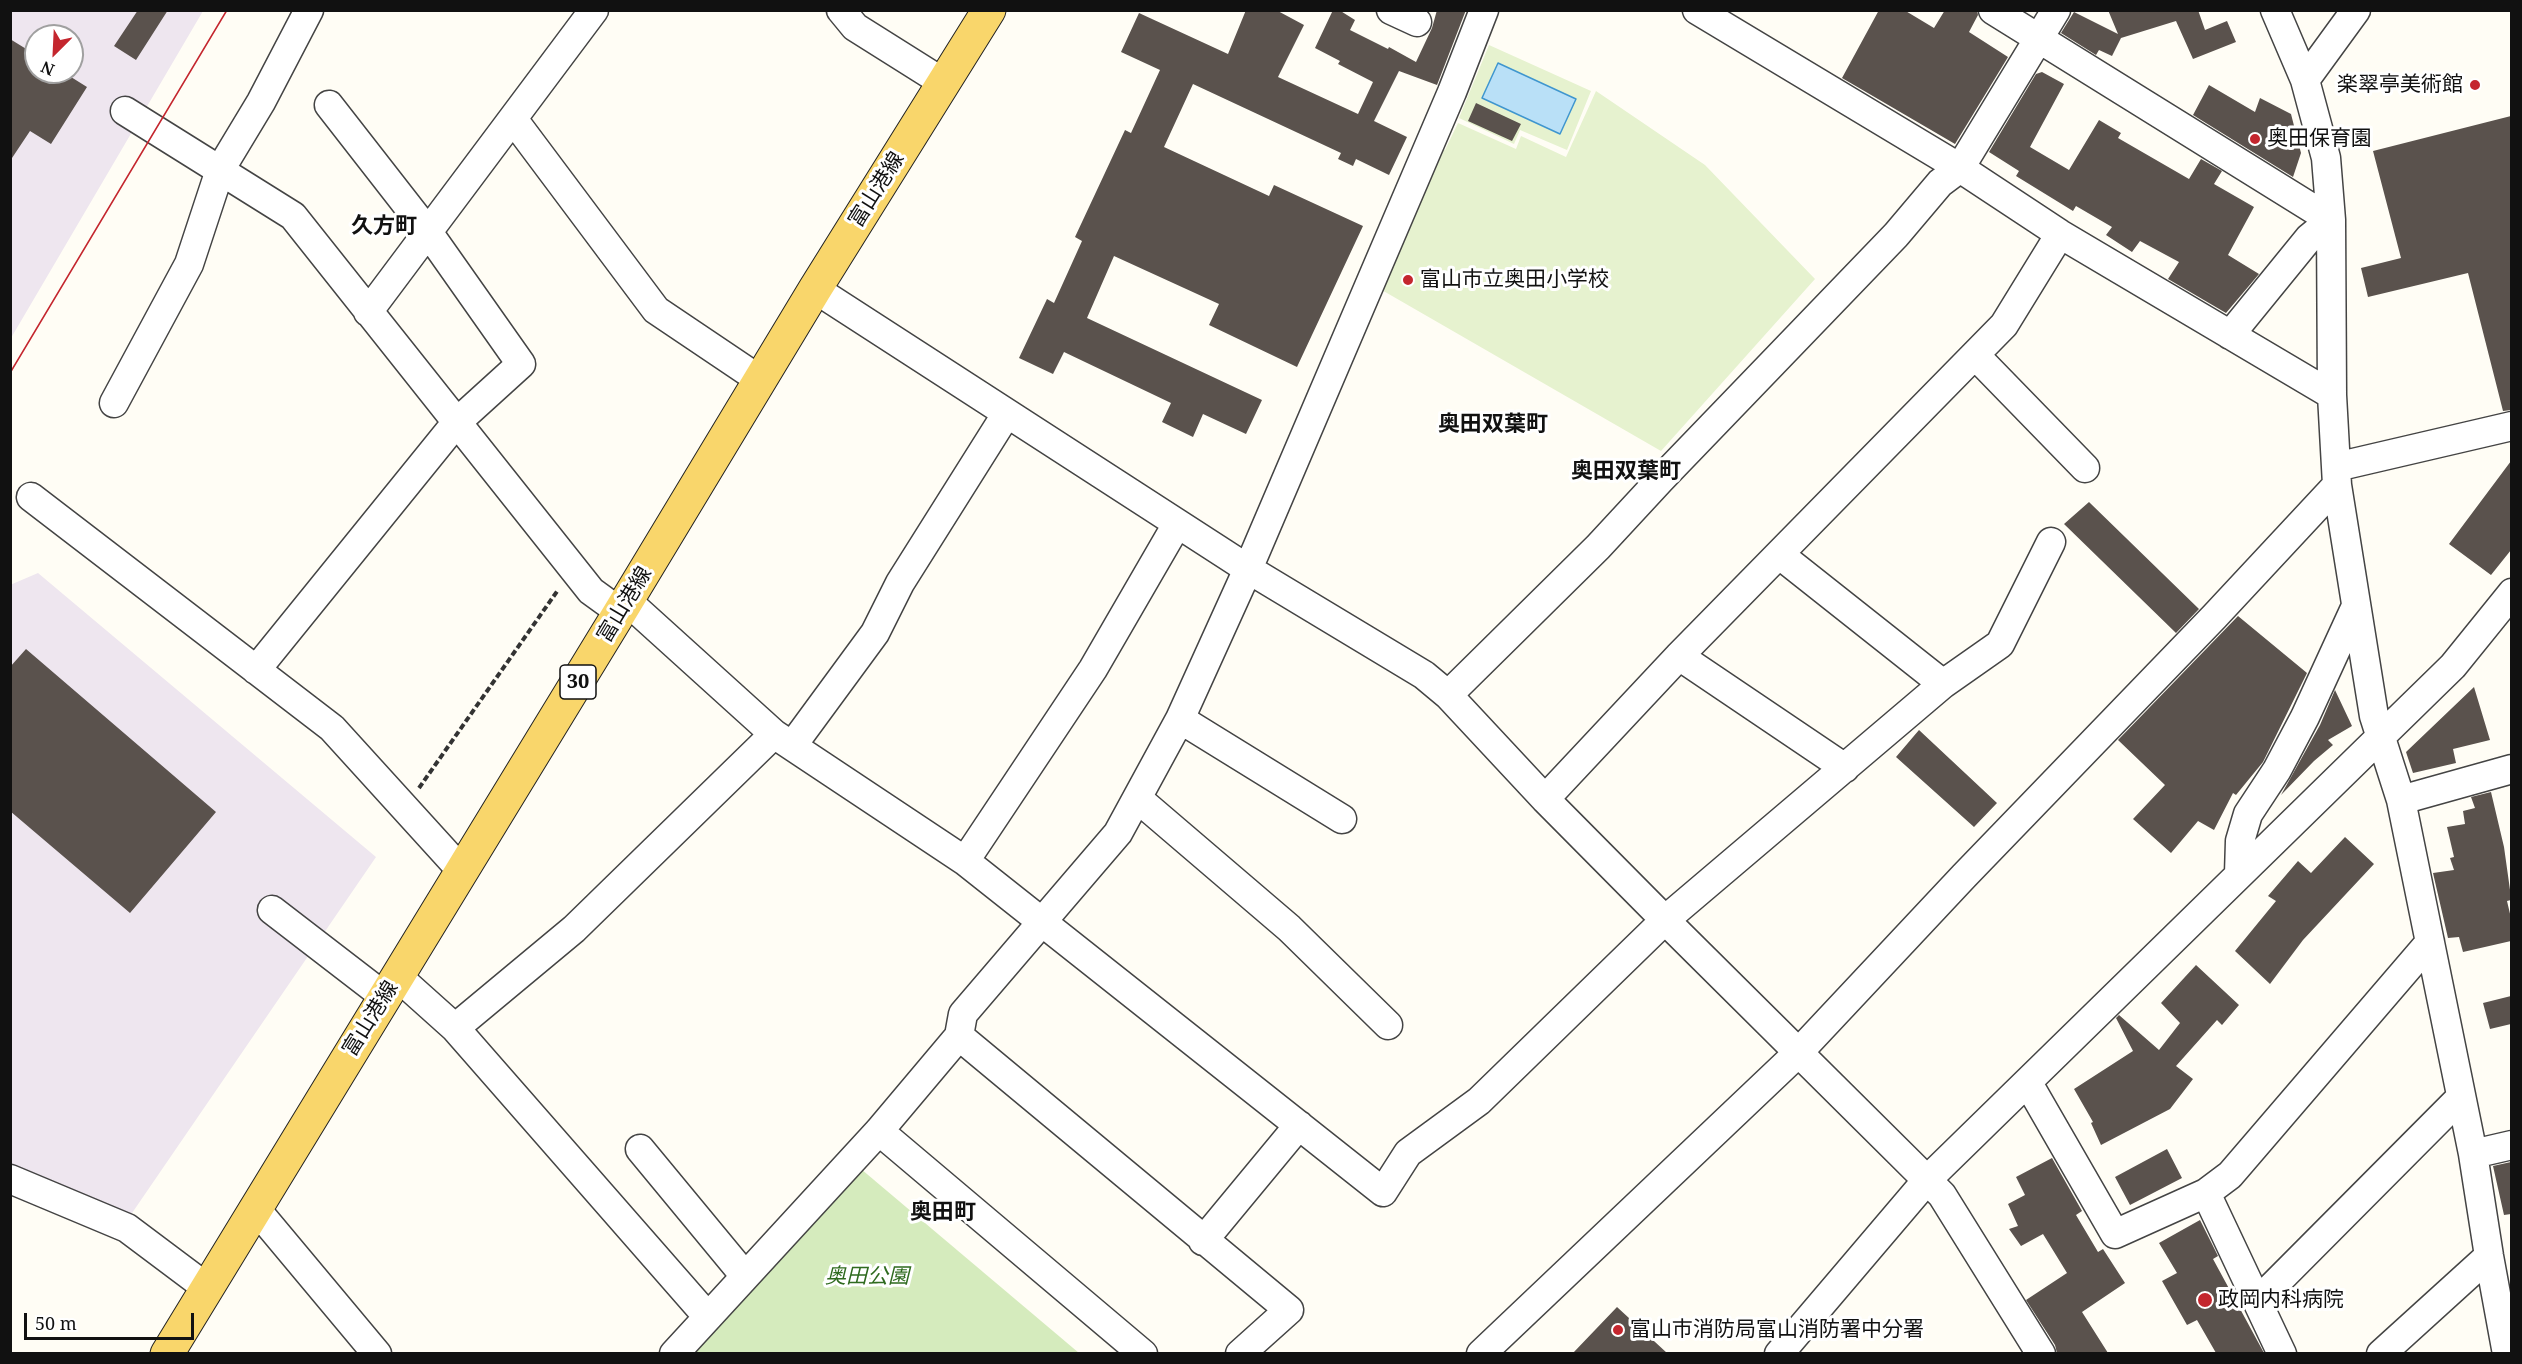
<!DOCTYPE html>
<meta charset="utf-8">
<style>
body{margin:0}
#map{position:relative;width:2522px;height:1364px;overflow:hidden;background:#fffdf5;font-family:"Noto Serif",serif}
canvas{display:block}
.frame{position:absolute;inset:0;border:12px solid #111;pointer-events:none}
.north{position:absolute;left:24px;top:24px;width:60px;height:60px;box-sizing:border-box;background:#fff;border:2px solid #a0a0a0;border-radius:50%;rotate:204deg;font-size:16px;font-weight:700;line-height:24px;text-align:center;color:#111}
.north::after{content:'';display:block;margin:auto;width:21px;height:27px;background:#c4262e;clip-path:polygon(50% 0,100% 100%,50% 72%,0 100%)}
.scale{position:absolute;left:24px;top:1313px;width:170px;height:27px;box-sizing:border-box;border:3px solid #111;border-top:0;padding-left:8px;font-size:18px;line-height:21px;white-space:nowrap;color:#111;-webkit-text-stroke:4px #fff;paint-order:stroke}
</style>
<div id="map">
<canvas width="2522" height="1364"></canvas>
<div class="frame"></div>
<div class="north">N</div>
<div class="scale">50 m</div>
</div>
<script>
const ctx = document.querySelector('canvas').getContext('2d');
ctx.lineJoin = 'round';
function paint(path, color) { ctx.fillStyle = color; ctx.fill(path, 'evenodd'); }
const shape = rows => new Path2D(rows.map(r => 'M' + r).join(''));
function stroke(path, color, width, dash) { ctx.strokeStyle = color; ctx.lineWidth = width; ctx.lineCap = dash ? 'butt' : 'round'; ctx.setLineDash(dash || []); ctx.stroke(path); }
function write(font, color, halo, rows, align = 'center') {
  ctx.font = font + ' "Noto Serif","Noto Sans JP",serif'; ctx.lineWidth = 6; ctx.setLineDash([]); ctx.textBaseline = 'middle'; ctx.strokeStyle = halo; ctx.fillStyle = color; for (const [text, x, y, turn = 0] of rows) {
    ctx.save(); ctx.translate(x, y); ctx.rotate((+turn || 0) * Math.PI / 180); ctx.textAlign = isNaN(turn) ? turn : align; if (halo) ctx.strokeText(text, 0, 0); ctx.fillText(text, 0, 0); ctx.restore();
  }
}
paint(shape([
 [11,11,203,11,11,338],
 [36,36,72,36,72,72,36,72],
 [38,573,376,857,130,1216,11,1166,10,585]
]), '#eee6ef');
paint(shape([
 [861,1169,1079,1353,693,1354]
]), '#d5ebbd');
paint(shape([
 [1489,45,1591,91,1567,150,1520,130,1514,144,1459,118],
 [1596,91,1705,165,1815,279,1661,451,1380,289,1437,145,1445,150,1458,123,1516,149,1521,136,1566,157]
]), '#e6f2cf');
const water = shape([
 [1498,63,1576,99,1560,134,1482,98,1498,63]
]);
paint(water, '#b9e0f7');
stroke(water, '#3f96cf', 1.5);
paint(shape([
 [138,10,168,10,136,60,114,46],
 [1246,10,1276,10,1304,25,1278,77,1358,114,1373,82,1338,64,1340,61,1315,48,1333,10,1339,10,1355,20,1350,30,1388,49,1389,47,1416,62,1432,28,1437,10,1466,10,1437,85,1399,71,1374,121,1407,137,1389,175,1356,159,1353,166,1338,159,1341,153,1193,84,1164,147,1269,196,1274,185,1363,226,1297,367,1209,325,1219,304,1114,256,1087,318,1262,400,1246,434,1203,414,1193,437,1162,422,1171,403,1064,352,1053,374,1019,358,1047,299,1054,303,1082,241,1075,237,1125,130,1131,133,1160,70,1121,52,1139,13,1228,54],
 [1879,10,1904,10,1934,28,1945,10,1977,10,1978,15,1969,32,2008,57,1955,144,1842,78],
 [2108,10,2198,10,2205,30,2227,21,2236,42,2193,59,2176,21,2121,38,2112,56,2099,50,2096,55,2061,33,2074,12,2118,34],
 [10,39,36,55,36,72,63,72,87,87,51,144,30,131,10,161],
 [2042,72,2064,84,2030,147,2069,170,2099,120,2121,133,2118,138,2189,179,2201,159,2222,171,2214,184,2254,207,2228,255,2259,274,2226,313,2168,279,2179,262,2140,241,2132,252,2106,235,2112,227,2076,206,2073,211,2016,176,2019,171,1989,152,2036,74],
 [2209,85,2255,112,2260,98,2291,114,2301,153,2293,177,2193,115],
 [1476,103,1521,124,1512,141,1468,121],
 [2511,116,2511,410,2503,411,2468,273,2368,297,2361,268,2401,258,2373,151],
 [2511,461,2511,550,2491,575,2449,544],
 [2089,502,2199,609,2176,633,2064,524],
 [2238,616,2307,673,2263,762,2236,795,2233,793,2214,830,2198,821,2171,853,2133,819,2165,785,2118,740],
 [26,649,216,812,130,913,10,811,10,667],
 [2474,687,2490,740,2453,749,2456,763,2413,773,2406,752],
 [2335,690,2352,726,2328,740,2333,745,2314,761,2281,795,2320,725],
 [1919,730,1997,803,1974,827,1896,757],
 [2491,792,2504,847,2511,897,2511,900,2507,901,2511,918,2511,941,2463,952,2459,937,2448,938,2433,873,2454,870,2450,858,2454,857,2447,827,2465,824,2463,811,2475,808,2471,797],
 [2345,837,2374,864,2303,940,2270,984,2235,951,2276,901,2268,896,2298,861,2311,873],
 [2196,965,2239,1005,2222,1025,2217,1020,2176,1066,2193,1079,2170,1109,2101,1145,2091,1123,2093,1122,2074,1089,2133,1051,2116,1018,2119,1015,2159,1050,2180,1023,2161,1003],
 [2511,996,2511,1024,2490,1029,2483,1003],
 [2167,1149,2182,1178,2130,1205,2115,1177],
 [2052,1158,2082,1211,2076,1215,2098,1252,2103,1249,2125,1283,2082,1312,2108,1353,2057,1353,2055,1345,2026,1300,2067,1273,2043,1234,2021,1246,2009,1229,2018,1226,2008,1204,2025,1195,2016,1177],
 [2511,1162,2511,1214,2504,1215,2493,1166],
 [2200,1220,2218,1256,2213,1259,2264,1353,2216,1353,2197,1320,2187,1325,2162,1281,2177,1273,2159,1243],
 [1617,1307,1667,1353,1573,1353]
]), '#5a524d');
const minor = shape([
 [841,10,855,27,944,83],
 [1391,10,1417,22],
 [1697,10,1960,168,2060,234,2332,395],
 [1993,10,2331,220,2309,238,2230,335],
 [2275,10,2305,80,2326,158,2331,220,2332,395,2337,485,2374,716,2401,800,2473,1154,2489,1256,2507,1354],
 [2305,80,2356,10],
 [125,111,293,216,591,591,620,612],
 [513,119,656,310,760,380],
 [815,289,1248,569,1424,675,1448,695,1545,799,1665,920,1942,1195,2041,1354],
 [368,312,594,10],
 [1975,355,2085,468],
 [114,403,189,264,220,170,261,102,309,10],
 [2336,467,2512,426],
 [31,497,332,728,462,871],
 [1780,555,1943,684],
 [627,601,774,734,965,861,1383,1192,1408,1153,1479,1101,1665,920,1943,684,2000,644,2051,542],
 [1679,656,1845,768],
 [256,670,456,423,521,364,428,232,329,105],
 [1448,695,1598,547,1661,479,1896,235,1940,183,1960,168,2056,10],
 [1180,719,1342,819],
 [792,746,875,633,900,583,1007,413],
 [1137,798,1289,928,1388,1025],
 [1545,799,1679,656,2004,325,2060,234],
 [2401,800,2512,769],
 [965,861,1093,669,1177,524],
 [2239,874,2240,841,2248,814,2277,770,2305,717,2356,606],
 [272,910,385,997],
 [397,976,455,1028,574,929,774,734],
 [455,1028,708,1317],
 [959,1036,1289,1310,1240,1354],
 [2028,1083,2115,1234,2206,1193,2230,1175,2430,942],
 [879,1131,1143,1354],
 [640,1149,745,1276],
 [2473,1154,2512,1145],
 [10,1179,127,1228,207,1288],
 [2206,1193,2282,1354],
 [255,1208,377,1354],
 [1203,1241,1299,1125],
 [2258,1301,2460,1098],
 [674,1354,879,1131,959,1036,963,1014,1118,833,1180,719,1248,569,1452,92,1484,10],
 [1481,1354,1798,1053,1964,876,2214,617,2337,485],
 [1779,1354,1927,1180,2453,666,2512,593],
 [2381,1354,2489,1256]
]);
const major = shape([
 [167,1354,620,612,815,289,989,10]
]);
stroke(minor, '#444', 31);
stroke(major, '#222', 35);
stroke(shape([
 [419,788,558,590]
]), '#333', 4, [6, 3]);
stroke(minor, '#fff', 28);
stroke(major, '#f9d66b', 33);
stroke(shape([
 [10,373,227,10]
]), '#c4262e', 1.5);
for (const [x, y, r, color] of [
 [2475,85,6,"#c4262e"],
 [2255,139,6,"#c4262e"],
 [1408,280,6,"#c4262e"],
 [2205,1300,8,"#c4262e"],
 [1618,1330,6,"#c4262e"]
]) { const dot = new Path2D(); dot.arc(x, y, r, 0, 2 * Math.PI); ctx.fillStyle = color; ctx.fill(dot); stroke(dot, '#fff', 2); }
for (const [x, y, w] of [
 [578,682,36]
]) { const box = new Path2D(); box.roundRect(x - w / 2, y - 17, w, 34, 4.5); ctx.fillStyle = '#fff'; ctx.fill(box); stroke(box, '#111', 1.5); }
write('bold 20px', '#111', null, [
 ["30",578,682]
]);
write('21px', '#111', '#fff', [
 ["楽翠亭美術館",2463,85,"right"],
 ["奥田保育園",2267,139],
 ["富山市立奥田小学校",1420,280],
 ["政岡内科病院",2218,1300],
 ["富山市消防局富山消防署中分署",1630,1330]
], 'left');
write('21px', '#111', '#fff', [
 ["富山港線",877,190,-58],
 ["富山港線",625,605,-59],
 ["富山港線",371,1019,-58]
]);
write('italic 21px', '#2f6b1f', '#fff', [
 ["奥田公園",867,1277]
]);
write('bold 22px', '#111', '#fff', [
 ["久方町",384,227],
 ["奥田双葉町",1493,425],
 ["奥田双葉町",1626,472],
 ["奥田町",943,1213]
]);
</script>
